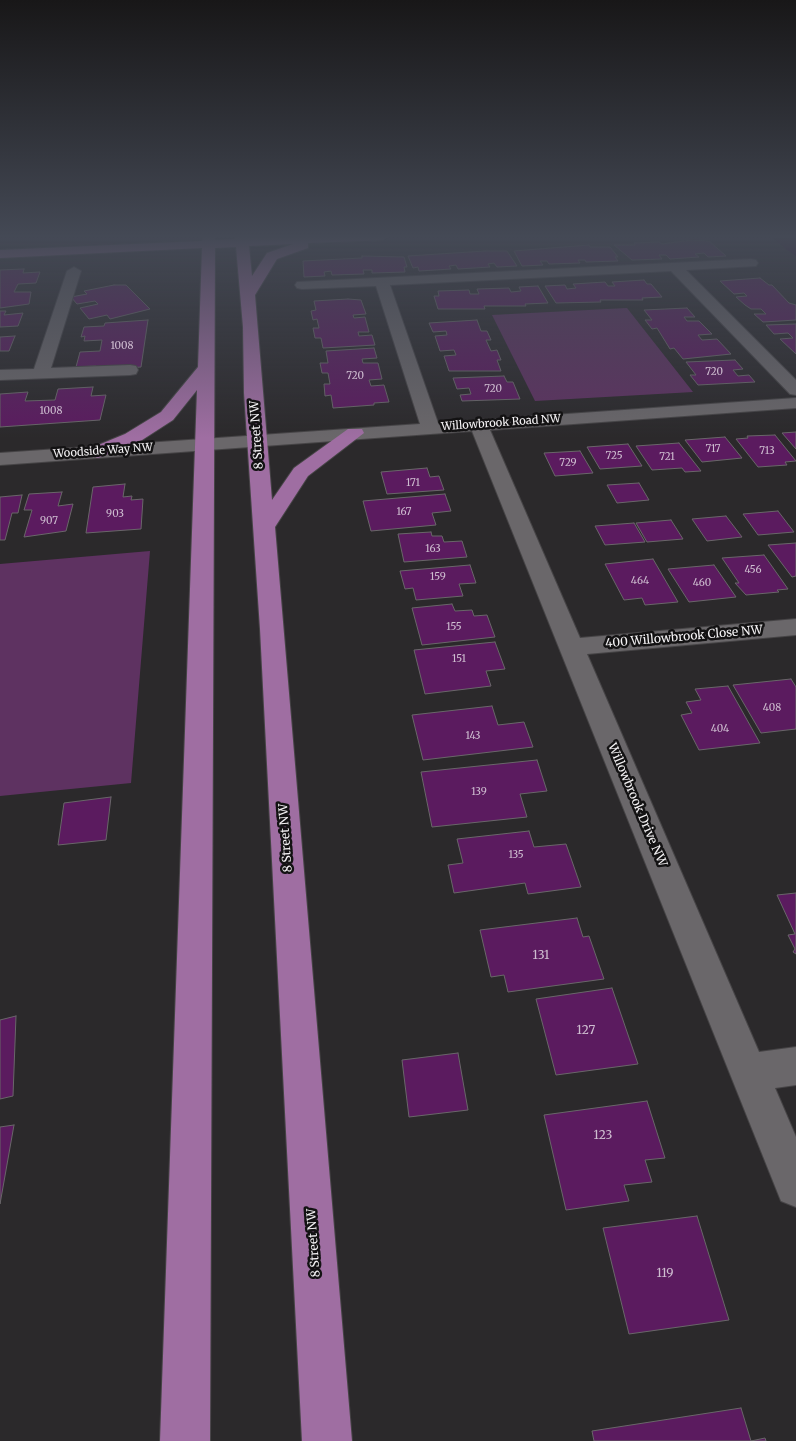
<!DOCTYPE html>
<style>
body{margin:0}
canvas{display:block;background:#2b292b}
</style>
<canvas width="796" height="1441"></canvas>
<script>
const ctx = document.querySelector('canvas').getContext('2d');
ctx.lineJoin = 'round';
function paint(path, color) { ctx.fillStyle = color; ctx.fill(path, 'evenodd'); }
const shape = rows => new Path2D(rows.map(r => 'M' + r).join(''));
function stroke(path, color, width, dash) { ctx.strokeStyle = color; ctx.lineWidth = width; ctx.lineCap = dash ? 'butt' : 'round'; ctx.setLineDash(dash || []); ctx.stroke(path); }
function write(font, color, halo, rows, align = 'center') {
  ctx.font = font + ' Merriweather,serif'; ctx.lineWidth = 5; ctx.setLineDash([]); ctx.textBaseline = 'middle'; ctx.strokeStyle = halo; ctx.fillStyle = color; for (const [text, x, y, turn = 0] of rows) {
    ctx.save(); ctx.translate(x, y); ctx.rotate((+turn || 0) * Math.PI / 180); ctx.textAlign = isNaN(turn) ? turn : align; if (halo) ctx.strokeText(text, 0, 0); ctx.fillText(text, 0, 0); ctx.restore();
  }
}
paint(shape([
 [627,308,693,392,535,401,492,315],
 [150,551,131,783,0,796,0,564]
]), '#5e3261');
paint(shape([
 [771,236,796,236,796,256,787,250]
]), '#2f0033');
const building = shape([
 [692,240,709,241,726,256,708,257,704,253,695,254,699,257,670,259,666,255,659,255,662,259,632,260,614,245,635,245,634,243,659,242,662,244,692,240],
 [589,245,590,247,610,247,618,257,615,257,618,261,586,262,585,260,578,260,580,263,549,264,547,261,540,261,543,265,522,266,514,251,589,245],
 [485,251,507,251,517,266,497,267,494,263,488,264,490,267,458,269,456,265,449,266,451,269,419,271,418,267,413,268,408,256,485,251],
 [362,256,404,257,407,267,404,267,405,272,372,273,372,270,363,270,364,274,332,275,331,271,324,272,325,276,304,277,303,261,362,258,362,256],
 [24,269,23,273,40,272,36,283,18,284,14,292,31,292,29,304,0,308,0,270,24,269],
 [760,278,769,285,772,285,789,303,796,305,796,320,763,322,754,314,766,314,761,309,751,309,745,305,736,297,747,296,744,293,734,294,720,281,760,278],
 [644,280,647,284,651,284,662,297,642,298,643,300,600,300,601,302,556,303,545,286,565,285,567,289,576,288,573,284,605,282,608,286,615,286,612,282,644,280],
 [114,285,126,285,150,309,110,319,107,315,89,319,80,308,98,304,95,301,77,304,71,297,87,294,84,291,114,285],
 [538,286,548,303,525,304,526,306,484,306,485,309,438,309,434,296,439,296,438,291,469,290,470,294,479,294,477,289,509,288,511,292,521,291,519,287,538,286],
 [348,299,361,300,366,314,353,315,354,318,365,317,369,332,358,332,359,336,372,335,375,345,323,348,321,338,315,338,313,328,319,328,317,319,313,320,311,311,316,310,314,301,348,299],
 [687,308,695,317,684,317,687,321,699,321,712,334,698,335,702,340,717,339,731,354,683,359,674,348,670,349,657,328,652,329,645,320,652,320,644,310,687,308],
 [0,311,6,311,4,315,23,313,18,326,0,327,0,311],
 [148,320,141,367,95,370,96,366,76,367,80,352,100,351,102,340,84,341,85,336,81,337,84,327,104,326,105,323,148,320],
 [477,320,481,331,487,331,491,340,486,340,491,351,497,350,501,360,497,360,501,371,449,371,444,356,456,355,454,350,440,351,435,336,447,335,446,331,433,332,429,323,477,320],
 [796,324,796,354,780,339,793,338,788,333,774,334,766,325,796,324],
 [15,336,9,351,0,351,0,337,15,336],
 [374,348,377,358,362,359,363,363,378,363,382,379,369,380,371,386,384,385,389,402,374,403,374,405,333,408,331,395,325,396,324,384,330,384,328,373,322,373,320,363,328,363,326,351,374,348],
 [735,360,743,369,733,370,738,376,749,375,755,382,698,385,690,375,696,375,686,362,735,360],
 [504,376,507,382,513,382,520,399,462,401,460,395,471,394,469,388,457,389,453,378,504,376],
 [93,387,91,396,106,395,100,420,0,427,0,394,28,392,25,401,55,400,58,389,93,387],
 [796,432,796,449,782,433,796,432],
 [775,435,796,461,785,462,787,465,758,467,736,439,748,438,747,436,775,435],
 [725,437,742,458,702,462,685,440,725,437],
 [679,443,701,471,685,472,682,468,652,470,636,446,679,443],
 [628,444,642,466,600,469,587,447,628,444],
 [580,451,593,473,555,476,544,453,580,451],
 [427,468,430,477,439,476,444,490,387,494,381,472,427,468],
 [639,483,649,500,617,503,607,485,639,483],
 [125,484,123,497,132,496,131,500,143,499,141,529,86,533,93,487,125,484],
 [62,492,58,506,73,504,66,531,24,537,32,510,24,510,29,494,62,492],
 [445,494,451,511,432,513,436,525,371,531,363,501,445,494],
 [22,495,18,513,12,513,5,540,0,540,0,497,22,495],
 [778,511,794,532,758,535,743,514,778,511],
 [726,516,742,537,707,541,692,519,726,516],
 [671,520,683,539,647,542,636,523,671,520],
 [634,523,645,542,605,545,595,526,634,523],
 [431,532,432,536,442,536,444,542,462,541,467,557,404,562,398,534,431,532],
 [796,543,796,576,792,577,768,545,796,543],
 [764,555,788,589,777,590,779,592,746,595,735,583,739,583,722,558,764,555],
 [653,559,678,602,645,605,642,598,624,600,605,564,653,559],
 [470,565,476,583,459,584,463,596,416,600,413,588,405,589,400,571,470,565],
 [714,565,736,597,689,602,668,569,714,565],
 [452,604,455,611,472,610,474,616,487,615,495,637,422,645,412,608,452,604],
 [495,642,505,669,486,671,491,686,425,694,414,650,495,642],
 [791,679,796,687,796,729,761,733,733,685,791,679],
 [728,686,760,743,699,750,681,715,692,713,686,702,701,700,695,689,728,686],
 [492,706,498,725,524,722,533,747,423,760,412,715,492,706],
 [537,760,547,791,520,794,527,817,432,827,421,772,537,760],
 [111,797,106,840,58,845,64,803,111,797],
 [529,831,534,847,566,844,581,887,528,894,525,883,454,893,448,865,463,863,457,839,529,831],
 [796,893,796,954,793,952,795,949,788,935,795,934,777,895,796,893],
 [577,918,583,937,589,936,604,979,508,992,504,975,491,977,480,930,577,918],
 [612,988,638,1064,556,1075,536,999,612,988],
 [16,1016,13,1096,0,1099,0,1020,16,1016],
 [458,1053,468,1110,409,1117,402,1060,458,1053],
 [647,1101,665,1158,645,1160,652,1182,624,1185,629,1201,566,1210,544,1115,647,1101],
 [14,1125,0,1204,0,1127,14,1125],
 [697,1216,729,1320,629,1334,603,1228,697,1216],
 [741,1408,751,1441,765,1438,766,1441,594,1441,592,1431,741,1408]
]);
paint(building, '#5b1b5f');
stroke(building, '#696669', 1);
const minor = shape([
 [751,259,756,260,758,263,756,266,686,270,796,380,796,395,790,394,671,271,390,285,438,423,796,398,796,408,490,430,580,638,796,619,796,635,587,654,759,1052,796,1047,796,1085,775,1088,796,1137,796,1207,781,1201,472,431,0,465,0,453,420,424,376,286,302,289,297,288,295,285,297,282,751,259],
 [74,267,81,271,51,368,130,365,136,366,138,370,136,374,130,375,0,380,0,370,34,369,67,271,74,267]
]);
const major = shape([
 [203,236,215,236,215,240,235,239,235,236,247,236,248,238,389,236,383,240,308,243,308,248,277,259,255,295,272,500,294,468,348,429,362,429,364,433,308,476,275,527,352,1441,302,1441,260,629,244,393,243,327,236,247,215,248,210,1441,160,1441,197,390,173,420,139,442,98,458,91,456,88,452,91,448,125,434,161,412,198,367,202,248,0,258,0,250,202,241,203,236],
 [293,244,267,253,252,276,249,246,293,244]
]);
stroke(minor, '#464446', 2);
stroke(major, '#464446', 2);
paint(minor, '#6a676a');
paint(major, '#9f6ea2');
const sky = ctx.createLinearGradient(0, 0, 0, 438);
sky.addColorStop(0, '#181718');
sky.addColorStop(0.54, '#444955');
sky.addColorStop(1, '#44495500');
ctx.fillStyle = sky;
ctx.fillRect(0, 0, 796, 438);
write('10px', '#cebdd0', null, [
 ["1008",122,346],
 ["720",714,372],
 ["720",355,376],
 ["720",493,389],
 ["1008",51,411],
 ["717",713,449],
 ["713",767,451],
 ["725",614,456],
 ["721",667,457],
 ["729",568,463],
 ["171",413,483],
 ["167",404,512],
 ["903",115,514],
 ["907",49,521],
 ["163",433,549],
 ["456",753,570],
 ["159",438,577],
 ["464",640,581],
 ["460",702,583],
 ["155",454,627],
 ["151",459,659],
 ["408",772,708],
 ["404",720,729],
 ["143",473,736],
 ["139",479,792],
 ["135",516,855]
]);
write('11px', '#f5f3f5', '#131213', [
 ["Willowbrook Road NW",501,423,-4],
 ["Woodside Way NW",103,451,-4]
]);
write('12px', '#f5f3f5', '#131213', [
 ["8 Street NW",257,435,-94],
 ["400 Willowbrook Close NW",684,637,-5],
 ["Willowbrook Drive NW",637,805,67],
 ["8 Street NW",286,838,-94],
 ["8 Street NW",314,1243,-94]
]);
write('12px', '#cebdd0', null, [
 ["131",541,956],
 ["127",586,1031],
 ["123",603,1136],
 ["119",665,1274]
]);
</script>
